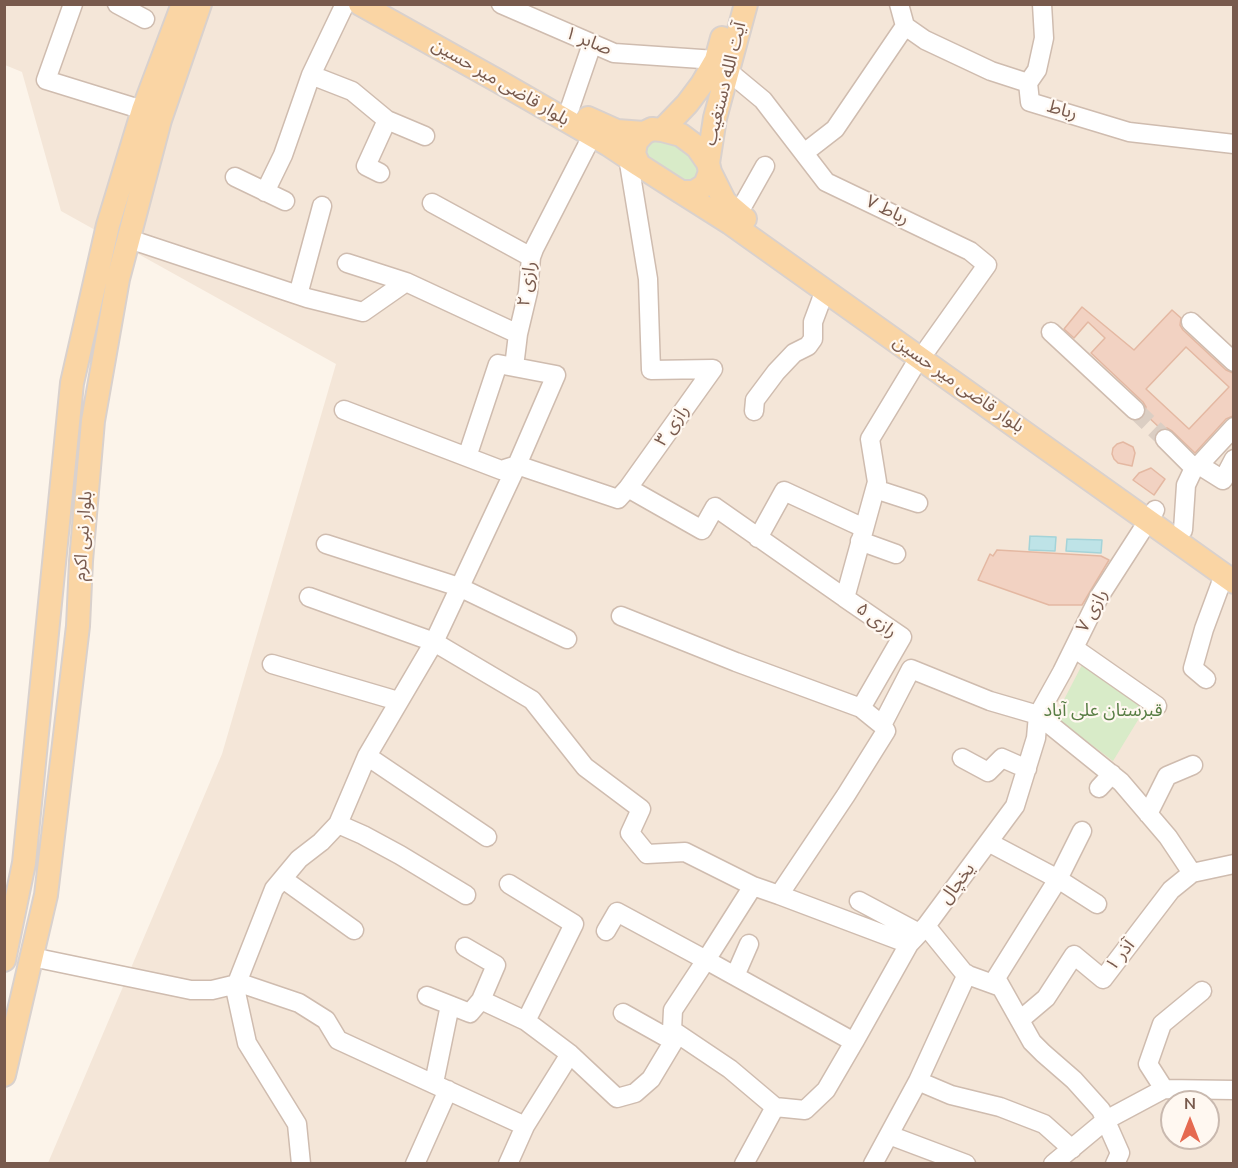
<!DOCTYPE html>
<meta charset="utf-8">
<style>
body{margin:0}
#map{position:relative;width:1238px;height:1168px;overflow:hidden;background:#fcf4ea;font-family:"Nunito Sans",sans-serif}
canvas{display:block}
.frame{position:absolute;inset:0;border:6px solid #785a4d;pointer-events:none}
.north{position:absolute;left:1160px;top:1090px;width:60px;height:60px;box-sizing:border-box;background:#fff8f1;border:2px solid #c9b9af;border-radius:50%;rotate:0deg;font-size:16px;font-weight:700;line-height:24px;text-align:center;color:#785a4d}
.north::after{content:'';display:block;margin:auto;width:21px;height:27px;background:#e56a51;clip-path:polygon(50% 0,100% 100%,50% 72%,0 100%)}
</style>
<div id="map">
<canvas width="1238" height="1168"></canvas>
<div class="frame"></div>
<div class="north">N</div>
</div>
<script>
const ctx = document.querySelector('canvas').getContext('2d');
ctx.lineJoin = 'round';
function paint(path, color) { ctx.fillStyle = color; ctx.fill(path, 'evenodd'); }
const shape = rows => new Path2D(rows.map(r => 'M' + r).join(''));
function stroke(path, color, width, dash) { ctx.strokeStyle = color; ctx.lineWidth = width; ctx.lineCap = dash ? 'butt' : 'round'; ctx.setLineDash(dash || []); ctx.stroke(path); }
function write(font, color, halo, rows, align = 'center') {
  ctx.font = font + ' "Nunito Sans","Noto Sans Arabic",sans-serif'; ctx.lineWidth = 4.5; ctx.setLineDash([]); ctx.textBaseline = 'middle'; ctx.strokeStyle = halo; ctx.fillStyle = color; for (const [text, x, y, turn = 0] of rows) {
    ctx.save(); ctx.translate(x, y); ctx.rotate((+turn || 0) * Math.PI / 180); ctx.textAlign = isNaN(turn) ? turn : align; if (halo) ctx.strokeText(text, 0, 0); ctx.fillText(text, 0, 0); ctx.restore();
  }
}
paint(shape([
 [4,5,1233,5,1233,1163,48,1163,222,754,336,364,61,211,22,72,5,65],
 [1172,1102,1208,1102,1208,1138,1172,1138]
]), '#f4e6d8');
paint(shape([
 [649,139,681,139,702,166,694,183,685,181,646,158,642,149],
 [1084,661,1149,702,1113,761,1055,717]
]), '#d8ebc8');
const water = shape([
 [1030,536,1056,537,1055,551,1029,550,1030,536],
 [1067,539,1102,540,1101,553,1066,551,1067,539]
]);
paint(water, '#bee3e7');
stroke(water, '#a4d3d8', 1.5);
const building = shape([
 [1082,307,1134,350,1172,310,1181,318,1180,325,1183,330,1226,370,1233,373,1233,416,1226,419,1195,453,1172,431,1167,428,1161,429,1145,414,1146,407,1143,402,1091,353,1105,338,1088,322,1074,338,1064,329,1082,307],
 [1186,347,1229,387,1189,429,1146,389,1186,347],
 [1123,442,1133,447,1135,453,1132,466,1118,463,1114,459,1112,454,1113,448,1117,444,1123,442],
 [1151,468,1165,479,1154,495,1133,480,1139,473,1151,468],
 [997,550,1101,556,1109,560,1082,605,1049,605,978,580,990,554,993,556,997,550]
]);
paint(building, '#f2d2c2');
stroke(building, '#e4b8a2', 1.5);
stroke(shape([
 [1135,410,1165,439]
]), '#dbcec3', 18, [18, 9]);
const minor = shape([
 [73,4,46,80,143,110],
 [117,4,145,19],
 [501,4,614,53,716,60],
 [899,4,905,26,925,40,991,71,1028,83,1030,102,1129,132,1234,144],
 [728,71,763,100,826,182,970,251,987,265,928,348],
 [311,75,352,91,387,120],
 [1028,83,1037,70,1044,38,1042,4],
 [570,108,592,44],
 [804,153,835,129,905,26],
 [628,157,648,279,651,370,713,369,628,488,702,530,715,507,845,598],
 [380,173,366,166,387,120,425,136],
 [235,177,285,201],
 [265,192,283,155,311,75,345,4],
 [432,203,531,257],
 [738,214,765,166],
 [129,239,307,298,363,312,406,282],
 [347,263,406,282,518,334],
 [298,295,322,206],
 [1191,322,1234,362],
 [1051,332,1135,410],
 [919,358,870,439,877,482,845,598,902,637,861,708,882,725,911,669,990,701,1038,715,1121,782,1168,837,1192,873],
 [514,367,498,364,467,457,501,470,517,465,618,499,628,488],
 [344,410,467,457],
 [754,411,755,400,776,372,794,353,808,346,813,339,813,322,825,290],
 [1165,439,1194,468],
 [1199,465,1234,427],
 [875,489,918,503],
 [1183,530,1186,485,1194,468,1199,465,1223,480,1234,459],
 [758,538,784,491,864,528],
 [860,541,896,554],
 [326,544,459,587,567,639],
 [309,597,434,642,532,700,585,767,641,809,630,833,647,854,685,852,753,886],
 [621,616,736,662,861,708],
 [1074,648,1157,706],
 [272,664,398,701],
 [1206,679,1193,668,1204,629,1224,575],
 [882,725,886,731,846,795,779,895,909,944],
 [367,756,487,837],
 [962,758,988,772,1002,758,1027,769],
 [1099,788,1112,774],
 [1148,814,1167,776,1193,765],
 [338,824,363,835,400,855,466,895],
 [1082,831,1058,879,996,978,1032,1042,1043,1053,1074,1080,1101,1110,1120,1153,1115,1164],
 [990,843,1058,879,1097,904],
 [283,879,354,930],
 [509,884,574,924,526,1021],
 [779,895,753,886,706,960,854,1042,909,944,926,926,1015,806,1036,738,1038,715,1062,672,1099,597,1155,510],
 [859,901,919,933],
 [926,926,965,974,1001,987],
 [606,931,617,912,706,960,673,1010,672,1030,730,1069,775,1107,805,1110,826,1090,854,1042],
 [465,947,496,965,481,1000],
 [32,957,191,990,212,990,237,984,243,984,299,1003,326,1020,338,1040,525,1126],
 [735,976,749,944],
 [427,996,470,1013,481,1000,526,1021,570,1054,617,1098,635,1093,651,1079,678,1034],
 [623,1013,673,1041],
 [1020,1020,1046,998,1074,955,1103,979,1171,890,1192,873,1234,864],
 [434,1083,450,1005],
 [925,1084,951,1095,1000,1107,1044,1124,1072,1149],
 [1164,1089,1148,1064,1162,1024,1202,991],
 [889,1135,966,1164],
 [301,1164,297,1124,247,1043,235,988,274,889,299,859,321,842,338,824,367,756,434,642,517,465,556,375,514,367,518,334,528,292,531,257,534,249,592,136],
 [415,1164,448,1090],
 [508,1164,525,1126,570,1054],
 [744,1164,775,1107],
 [873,1164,918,1081,967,974],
 [1053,1164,1106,1120,1164,1089,1234,1090]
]);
const major = shape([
 [360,4,498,81,609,145,639,165],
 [588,118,617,131,644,133],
 [662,130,687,104,702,84,716,60,722,38],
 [708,163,697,147,681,135,662,130,652,129,644,133,636,142,634,154,639,165,681,192,694,192,705,185,710,172,708,163,715,118,746,4],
 [710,172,725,202,745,219],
 [681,192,730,223,1234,582],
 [4,960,24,863,72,383,108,225,143,110,183,4],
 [4,1075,46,895,78,626,81,561,93,421,118,279,160,120,200,4]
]);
stroke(minor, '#cfbcaf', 21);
stroke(major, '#d9d1cd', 26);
stroke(minor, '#fff', 18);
stroke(major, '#fad5a4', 22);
write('18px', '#785a4d', '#fff8f1', [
 ["صابر ۱",588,42,22],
 ["بلوار قاضی میر حسین",500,83,30],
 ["آیت الله دستغیب",726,84,-76],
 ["رباط",1062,111,16],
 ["رباط ۷",887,211,26],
 ["رازی ۲",528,284,-81],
 ["بلوار قاضی میر حسین",958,385,35],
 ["رازی ۳",673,426,-55],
 ["بلوار نبی اکرم",84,536,-86],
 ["رازی ۷",1093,611,-62],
 ["رازی ۵",876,621,37],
 ["یخچال",958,884,-53],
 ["آذر ۱",1121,956,-51]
]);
write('18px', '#587d44', '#fff8f1', [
 ["قبرستان علی آباد",1103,712]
]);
</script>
